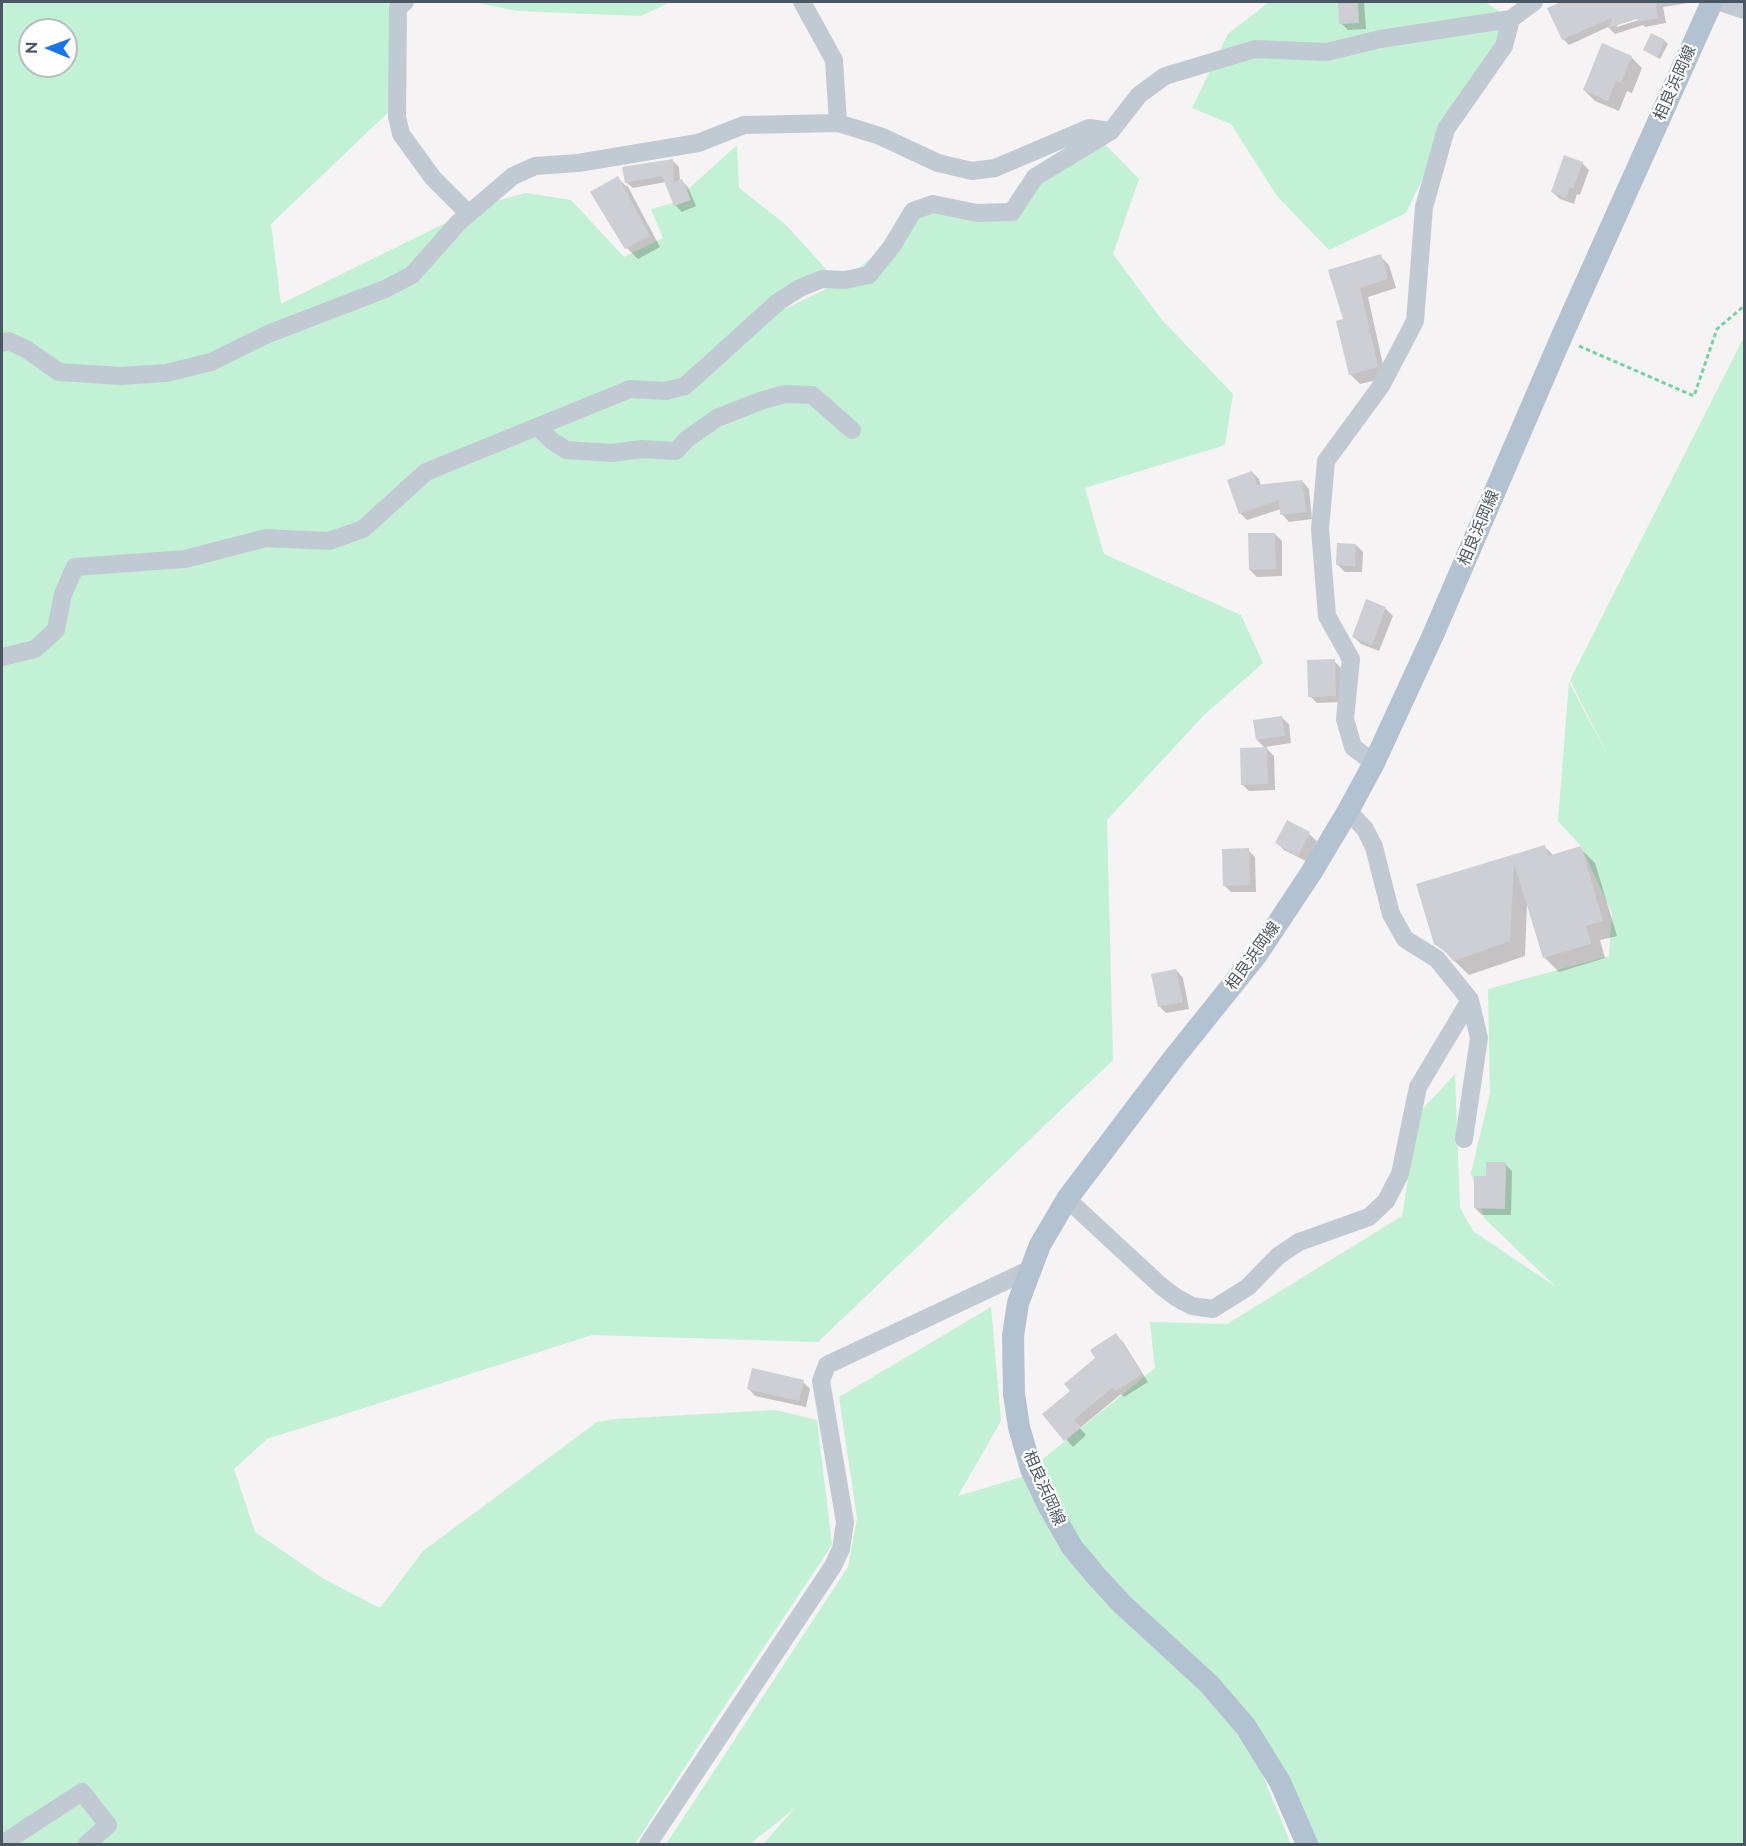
<!DOCTYPE html>
<meta charset="utf-8">
<style>
body{margin:0}
#map{position:relative;width:1746px;height:1846px;overflow:hidden;background:#f5f3f3;font-family:Raleway,sans-serif}
canvas{display:block}
.frame{position:absolute;inset:0;border:3px solid #4a5661;pointer-events:none}
.north{position:absolute;left:18px;top:18px;width:60px;height:60px;box-sizing:border-box;background:#fff;border:2px solid #b7bbc0;border-radius:50%;rotate:271deg;font-size:16px;font-weight:700;line-height:24px;text-align:center;color:#4a5661}
.north::after{content:'';display:block;margin:auto;width:21px;height:27px;background:#1a73e8;clip-path:polygon(50% 0,100% 100%,50% 72%,0 100%)}
</style>
<div id="map">
<canvas width="1746" height="1846"></canvas>
<div class="frame"></div>
<div class="north">N</div>
</div>
<script>
const ctx = document.querySelector('canvas').getContext('2d');
ctx.lineJoin = 'round';
function paint(path, color) { ctx.fillStyle = color; ctx.fill(path, 'evenodd'); }
const shape = rows => new Path2D(rows.map(r => 'M' + r).join(''));
function stroke(path, color, width, dash) { ctx.strokeStyle = color; ctx.lineWidth = width; ctx.lineCap = dash ? 'butt' : 'round'; ctx.setLineDash(dash || []); ctx.stroke(path); }
function write(font, color, halo, rows, align = 'center') {
  ctx.font = font + ' Raleway,"Noto Sans JP",sans-serif'; ctx.lineWidth = 4.5; ctx.setLineDash([]); ctx.textBaseline = 'middle'; ctx.strokeStyle = halo; ctx.fillStyle = color; for (const [text, x, y, turn = 0] of rows) {
    ctx.save(); ctx.translate(x, y); ctx.rotate((+turn || 0) * Math.PI / 180); ctx.textAlign = isNaN(turn) ? turn : align; if (halo) ctx.strokeText(text, 0, 0); ctx.fillText(text, 0, 0); ctx.restore();
  }
}
paint(shape([
 [2,2,398,2,398,103,271,224,281,304,484,204,526,193,571,200,624,257,663,238,651,209,673,203,737,145,739,188,785,224,827,270,759,321,845,280,933,204,1012,212,1089,128,1139,179,1113,254,1162,320,1233,394,1225,445,1085,488,1104,554,1241,615,1263,663,1204,715,1107,820,1113,1060,818,1342,592,1335,267,1439,234,1469,255,1532,324,1579,380,1608,423,1551,597,1422,615,1419,775,1410,817,1420,832,1545,720,1713,635,1844,2,1844],
 [30,30,66,30,66,66,30,66],
 [474,2,671,2,641,16,517,11],
 [1269,2,1485,2,1511,19,1446,129,1406,213,1329,250,1277,196,1231,124,1192,108,1228,34],
 [1744,337,1744,1844,1301,1844,1251,1747,1291,1844,763,1844,795,1808,750,1844,666,1844,848,1567,857,1518,839,1397,991,1307,1001,1421,958,1496,1025,1476,1028,1471,1155,1368,1150,1322,1227,1324,1402,1216,1419,1113,1455,1074,1460,1208,1473,1231,1556,1287,1484,1218,1471,1173,1490,1093,1488,989,1609,956,1612,913,1581,846,1558,821,1569,682,1609,758,1570,680]
]), '#c3f1d5');
paint(shape([
 [1339,2,1364,2,1366,29,1348,30,1341,23],
 [1565,2,1606,2,1608,5,1626,2,1694,2,1663,7,1666,23,1645,27,1643,25,1615,34,1608,27,1569,45,1563,39,1549,8],
 [1644,15,1645,18,1617,27,1617,24],
 [1665,41,1668,44,1660,59,1644,50],
 [1631,57,1642,68,1632,93,1627,91,1619,111,1595,101,1584,90],
 [672,160,679,167,680,181,682,181,688,187,696,206,682,212,675,205,666,182,633,188,626,182],
 [1582,163,1589,170,1580,195,1577,194,1574,204,1560,199,1552,192],
 [618,178,627,187,627,185,660,247,638,259,627,248,593,193],
 [1380,256,1389,265,1396,288,1368,297,1386,378,1360,384,1351,375,1338,322,1345,320,1330,271],
 [1252,472,1259,479,1261,486,1302,481,1309,489,1312,519,1289,522,1282,514,1281,509,1247,520,1240,513],
 [1275,534,1282,541,1282,576,1257,577,1250,570],
 [1356,545,1363,552,1362,572,1345,572,1338,565],
 [1367,601,1386,609,1393,616,1379,651,1361,644,1354,637],
 [1334,661,1341,668,1342,702,1317,703,1310,696],
 [1281,717,1289,724,1291,743,1265,747,1274,756,1275,790,1249,791,1242,784,1266,749,1257,740],
 [1288,822,1309,834,1317,841,1306,861,1284,850,1277,843],
 [1545,847,1554,856,1580,848,1595,863,1617,936,1600,940,1605,958,1559,972,1544,957,1527,903,1525,956,1469,975,1436,943,1418,885],
 [1248,850,1255,857,1256,892,1231,892,1224,885],
 [1176,970,1183,978,1189,1009,1166,1013,1159,1006],
 [1505,1164,1512,1171,1511,1215,1482,1215,1475,1208,1488,1178],
 [1116,1335,1123,1342,1148,1382,1124,1397,1121,1394,1080,1428,1086,1435,1073,1447,1045,1415,1072,1391],
 [803,1382,810,1389,806,1407,755,1396,748,1388]
]), '#0003');
paint(shape([
 [1338,2,1358,2,1359,23,1339,24],
 [1561,2,1656,2,1658,18,1638,22,1637,19,1608,28,1613,17,1562,40,1547,8],
 [1651,33,1665,40,1657,57,1643,50],
 [1602,43,1632,56,1621,83,1616,81,1608,101,1583,90],
 [1564,155,1583,162,1573,189,1570,187,1566,198,1551,192],
 [673,159,674,182,682,179,691,200,674,206,662,176,625,183,622,167],
 [618,176,650,236,625,249,590,192],
 [1381,254,1388,279,1360,288,1378,367,1349,375,1336,321,1343,319,1328,270],
 [1252,471,1257,485,1302,480,1306,512,1280,515,1279,500,1239,514,1227,480],
 [1248,533,1275,533,1276,569,1249,570],
 [1337,543,1356,544,1355,566,1336,565],
 [1366,599,1386,607,1372,645,1352,637],
 [1335,659,1336,696,1308,697,1307,660],
 [1282,716,1285,736,1256,740,1253,720],
 [1267,747,1268,784,1241,785,1240,748],
 [1287,820,1310,832,1298,856,1275,843],
 [1545,845,1548,856,1581,846,1603,921,1586,926,1591,944,1543,958,1514,863,1510,941,1453,961,1446,952,1434,944,1416,884],
 [1249,848,1250,885,1223,886,1222,849],
 [1176,969,1183,1002,1158,1007,1151,974],
 [1486,1162,1506,1162,1505,1209,1474,1208,1474,1176,1486,1176],
 [1116,1333,1142,1374,1116,1391,1113,1387,1074,1420,1081,1427,1064,1441,1042,1414,1070,1391,1064,1384,1095,1358,1090,1350],
 [752,1368,804,1380,799,1401,747,1389]
]), '#cdcfd5');
stroke(shape([
 [1579,346,1694,396,1717,329,1744,306]
]), '#7ad0a6', 3, [4.5, 3]);
stroke(shape([
 [405,2,398,8,397,117,401,134,433,178,469,214],
 [802,2,834,60,838,123],
 [1720,2,1744,10],
 [2,343,8,341,26,349,59,372,121,376,166,373,211,362,268,334,385,289,412,275,459,222,513,176,535,166,578,163,698,143,744,125,838,123,880,136,938,163,972,171,995,168,1089,128,1111,131],
 [538,427,551,440,566,450,612,453,642,449,676,451,687,439,717,418,763,400,785,394,812,395,852,430],
 [2,657,35,649,56,630,63,594,75,567,185,559,266,538,329,541,363,529,426,472,630,389,666,391,685,386,778,302,800,288,822,279,845,280,869,275,892,246,913,211,933,204,977,213,1012,212,1035,177,1111,131,1139,95,1165,76,1255,49,1327,52,1380,39,1511,19,1534,2],
 [1374,763,1353,747,1345,719,1351,659,1327,616,1320,529,1326,461,1381,386,1415,321,1424,207,1446,129,1504,46,1511,19],
 [1348,811,1365,829,1374,847,1391,914,1405,939,1437,959,1470,1000,1479,1038,1464,1139],
 [1067,1199,1161,1286,1177,1298,1192,1306,1213,1309,1248,1287,1278,1256,1299,1242,1369,1217,1386,1201,1400,1174,1418,1087,1470,1000],
 [2,1844,82,1792,108,1825,87,1844],
 [648,1844,833,1566,841,1549,845,1522,821,1381,827,1365,1031,1269]
]), '#c1cad2', 18);
stroke(shape([
 [1307,1844,1280,1782,1246,1727,1209,1684,1122,1604,1097,1577,1072,1547,1048,1505,1031,1469,1019,1427,1014,1394,1013,1336,1018,1303,1040,1245,1067,1199,1173,1059,1258,953,1311,873,1348,811,1374,763,1433,635,1561,338,1712,2]
]), '#b3c2d1', 22);
write('16px', '#4a5661', '#fff', [
 ["相良浜岡線",1675,83,-66],
 ["相良浜岡線",1479,528,-67],
 ["相良浜岡線",1253,956,-54],
 ["相良浜岡線",1044,1488,66]
]);
</script>
